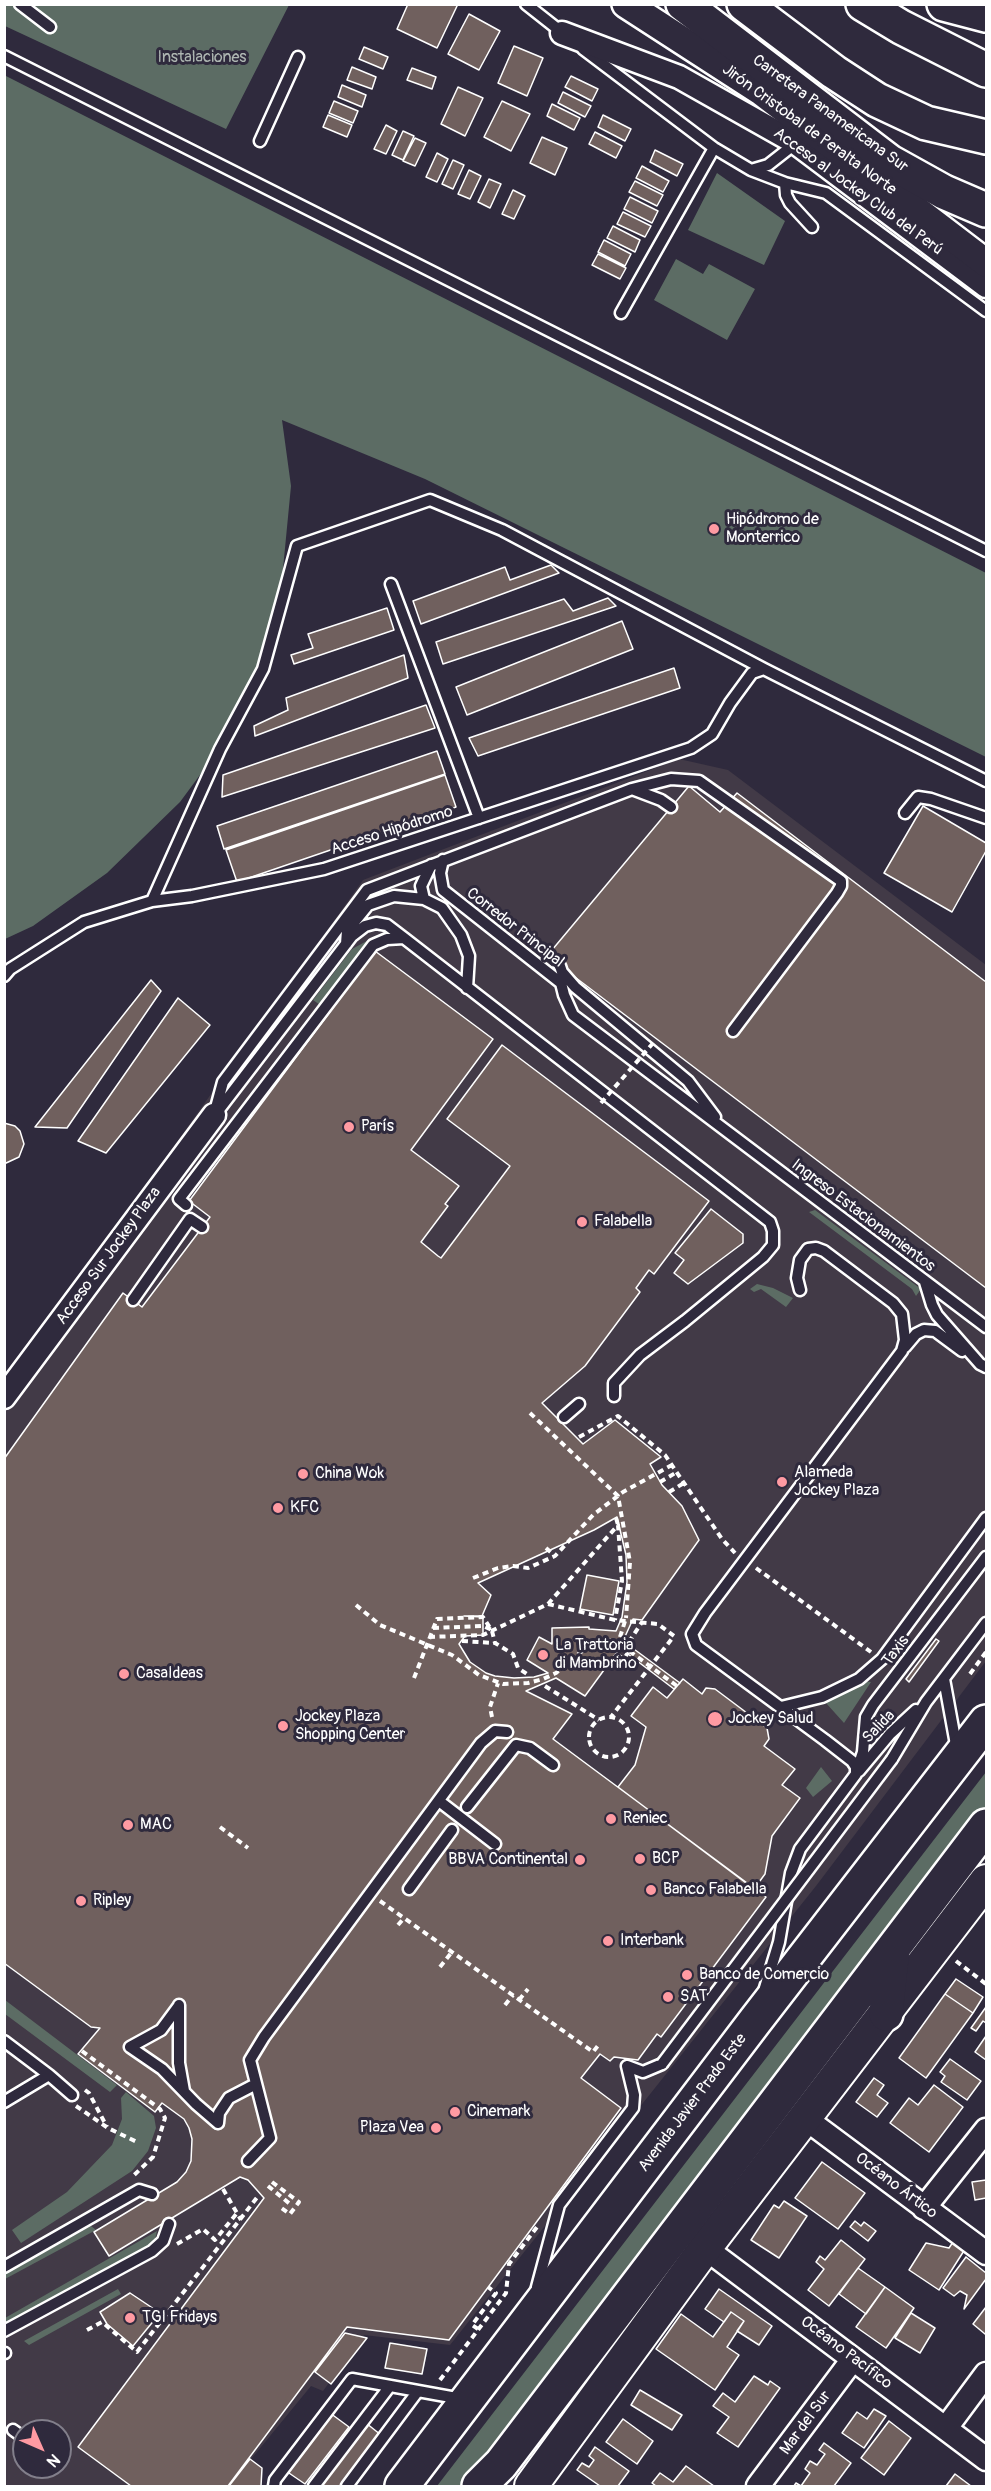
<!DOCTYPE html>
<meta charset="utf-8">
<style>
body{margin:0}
#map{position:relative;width:991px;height:2491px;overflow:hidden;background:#2f2a3d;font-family:Pangolin,sans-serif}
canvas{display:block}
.frame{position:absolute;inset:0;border:6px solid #fff;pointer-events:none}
.north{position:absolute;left:12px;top:2419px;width:60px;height:60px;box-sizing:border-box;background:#2f2a3d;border:2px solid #827f8b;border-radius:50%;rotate:135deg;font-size:16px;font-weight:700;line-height:24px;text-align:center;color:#fff}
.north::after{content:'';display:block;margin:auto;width:21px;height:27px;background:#ff9aa2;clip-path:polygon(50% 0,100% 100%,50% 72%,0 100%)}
</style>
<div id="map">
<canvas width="991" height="2491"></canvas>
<div class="frame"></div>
<div class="north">N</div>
</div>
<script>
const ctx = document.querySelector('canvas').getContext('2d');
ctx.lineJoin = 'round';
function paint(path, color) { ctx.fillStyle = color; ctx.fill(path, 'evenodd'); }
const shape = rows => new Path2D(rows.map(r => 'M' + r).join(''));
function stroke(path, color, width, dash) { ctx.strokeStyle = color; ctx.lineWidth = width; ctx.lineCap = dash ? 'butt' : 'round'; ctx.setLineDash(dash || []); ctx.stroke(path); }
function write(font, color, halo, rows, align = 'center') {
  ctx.font = font + ' Pangolin,sans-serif'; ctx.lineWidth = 6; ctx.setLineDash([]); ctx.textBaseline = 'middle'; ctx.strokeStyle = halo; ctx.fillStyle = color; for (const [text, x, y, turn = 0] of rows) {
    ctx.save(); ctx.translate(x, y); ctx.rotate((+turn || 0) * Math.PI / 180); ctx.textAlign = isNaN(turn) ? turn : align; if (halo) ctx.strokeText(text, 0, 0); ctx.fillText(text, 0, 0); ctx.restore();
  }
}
paint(shape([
 [679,759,728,770,986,965,986,1661,816,1886,450,2345,364,2335,323,2391,311,2386,229,2486,5,2486,5,1384,363,880],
 [24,2431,60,2431,60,2467,24,2467]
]), '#423a47');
paint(shape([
 [5,5,289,5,226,129,5,26],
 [4,75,986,573,986,757,425,479,282,420,291,486,279,610,245,714,180,802,107,873,33,926,5,939],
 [717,173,785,221,764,265,688,230],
 [676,259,703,274,709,264,755,289,727,340,654,300],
 [376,936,323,1007,313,1000,352,949],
 [815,1210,921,1289,916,1296,912,1289,809,1212],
 [757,1284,773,1288,793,1298,786,1307,761,1289,754,1292,750,1289],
 [863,1681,871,1682,844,1723,826,1703],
 [821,1767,832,1781,813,1797,806,1788],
 [986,1772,986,1806,475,2486,437,2486],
 [4,2000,5,2000,117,2085,110,2092,5,2014],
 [126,2092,154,2116,156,2128,148,2151,132,2171,21,2243,12,2230,67,2192,112,2145,122,2119,121,2098],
 [91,2226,96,2230,5,2279,5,2274],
 [157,2231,155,2240,150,2245,5,2324,5,2318],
 [118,2289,121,2294,29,2345,24,2341]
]), '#5c6c64');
const building = shape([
 [408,4,458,4,437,48,397,29,408,4],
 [469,14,500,31,479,70,448,54,469,14],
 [514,46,543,58,527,96,498,83,514,46],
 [364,47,388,57,383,69,359,59,364,47],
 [352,67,376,77,372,89,347,80,352,67],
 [412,68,436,77,432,89,407,80,412,68],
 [571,76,598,89,592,101,565,87,571,76],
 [342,85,366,95,362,107,338,97,342,85],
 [458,87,483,98,465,136,441,124,458,87],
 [563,92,591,106,585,117,558,103,563,92],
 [334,101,358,111,353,123,329,113,334,101],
 [502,101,530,114,511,151,484,137,502,101],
 [552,104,580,118,574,130,547,116,552,104],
 [328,115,352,125,347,137,323,127,328,115],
 [603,115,631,129,625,141,598,127,603,115],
 [386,125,397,131,386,154,374,149,386,125],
 [403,131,414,136,403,160,392,155,403,131],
 [595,132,622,146,616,158,589,144,595,132],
 [542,137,567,148,555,175,530,163,542,137],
 [415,138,426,143,415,166,403,161,415,138],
 [655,150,683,164,677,176,650,162,655,150],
 [437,153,448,159,437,182,426,177,437,153],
 [453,160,464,165,453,189,442,184,453,160],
 [642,166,669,181,663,192,636,178,642,166],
 [469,170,481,176,470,199,458,194,469,170],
 [489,179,501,184,490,208,478,202,489,179],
 [635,181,663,195,657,206,629,192,635,181],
 [513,190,525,196,514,219,502,214,513,190],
 [630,197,658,211,652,223,624,209,630,197],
 [623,212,651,226,645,237,617,224,623,212],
 [613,226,640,240,635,252,607,238,613,226],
 [604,240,631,254,625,266,598,252,604,240],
 [598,254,626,268,620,279,592,265,598,254],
 [551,565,559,573,421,624,413,601,505,567,510,580,551,565],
 [608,598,616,606,443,664,436,642,564,599,573,611,608,598],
 [387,608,394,630,294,664,291,655,313,648,308,634,387,608],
 [622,621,633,649,467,715,456,687,622,621],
 [404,655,408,678,255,736,254,726,288,710,286,698,404,655],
 [674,668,680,688,478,756,469,738,674,668],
 [426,705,435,728,222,797,223,775,426,705],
 [437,751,445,774,224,849,217,826,437,751],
 [445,775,456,807,237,882,226,850,445,775],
 [689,786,720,812,737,793,986,982,986,1288,547,956,689,786],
 [923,806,986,843,986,851,952,912,884,873,923,806],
 [375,951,493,1039,411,1150,459,1186,445,1204,448,1206,421,1242,438,1256,441,1258,510,1166,447,1119,502,1045,709,1201,654,1274,649,1270,636,1288,640,1292,585,1366,542,1403,583,1444,615,1420,661,1457,650,1464,662,1485,682,1506,699,1540,642,1620,633,1619,623,1641,680,1683,674,1689,620,1648,585,1696,556,1678,526,1691,572,1714,553,1739,766,1897,661,2037,657,2034,638,2060,614,2057,610,2061,600,2054,581,2078,621,2108,449,2340,347,2327,228,2486,131,2486,78,2447,264,2198,248,2180,240,2177,109,2256,94,2232,177,2182,186,2172,191,2161,192,2139,189,2128,184,2119,162,2103,155,2112,78,2054,100,2028,91,2027,4,1963,4,1459,123,1293,142,1307,210,1217,189,1201,375,951],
 [617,1517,626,1555,627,1582,622,1617,616,1631,589,1629,589,1627,552,1628,552,1644,539,1637,527,1660,548,1673,534,1677,514,1678,495,1676,486,1673,470,1662,459,1644,465,1636,483,1635,483,1617,464,1616,482,1616,491,1595,478,1583,594,1530,617,1517],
 [151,980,161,991,67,1128,35,1127,151,980],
 [178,998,210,1025,106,1153,78,1141,178,998],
 [4,1123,15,1126,20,1131,24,1144,19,1157,4,1164,4,1123],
 [711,1209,743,1234,743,1243,688,1284,674,1273,684,1260,675,1253,711,1209],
 [587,1575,619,1581,613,1615,580,1609,587,1575],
 [936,1639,939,1641,909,1682,906,1679,936,1639],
 [683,1679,702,1694,706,1688,715,1689,767,1728,769,1739,764,1746,795,1769,782,1785,800,1798,772,1836,765,1874,754,1889,618,1787,635,1765,646,1727,631,1716,653,1687,667,1698,683,1679],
 [956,1979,983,1997,973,2013,945,1994,956,1979],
 [945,1994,973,2013,926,2078,899,2058,945,1994],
 [986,2007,986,2023,983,2021,976,2031,971,2028,986,2007],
 [986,2036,986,2060,975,2052,986,2036],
 [950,2059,981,2081,967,2100,941,2082,945,2076,940,2072,950,2059],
 [874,2078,884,2085,877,2095,888,2103,877,2117,856,2102,874,2078],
 [934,2085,963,2107,929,2152,890,2123,909,2098,918,2105,934,2085],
 [822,2162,865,2193,838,2229,795,2198,822,2162],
 [986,2180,986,2198,975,2200,972,2182,986,2180],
 [784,2201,807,2216,779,2258,751,2240,774,2205,779,2208,784,2201],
 [855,2221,861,2226,864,2222,876,2231,868,2241,850,2227,855,2221],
 [955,2239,967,2246,939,2290,909,2270,926,2243,949,2248,955,2239],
 [841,2240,865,2259,829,2306,808,2290,824,2269,816,2262,820,2256,825,2260,841,2240],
 [966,2257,986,2273,986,2279,964,2309,967,2295,960,2291,954,2296,943,2288,966,2257],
 [858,2268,885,2287,866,2314,839,2294,858,2268],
 [885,2287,914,2308,886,2348,856,2327,885,2287],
 [719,2289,772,2326,759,2345,737,2331,744,2321,731,2312,724,2322,705,2309,719,2289],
 [130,2293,160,2313,133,2346,107,2324,100,2312,130,2293],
 [986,2307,986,2333,985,2334,973,2324,986,2307],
 [731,2312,744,2321,727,2347,739,2355,715,2390,656,2349,681,2314,713,2337,731,2312],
 [911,2313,935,2328,920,2353,895,2338,911,2313],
 [345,2333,367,2338,331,2384,315,2372,345,2333],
 [390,2343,427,2349,422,2374,385,2368,390,2343],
 [754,2376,768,2385,770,2381,780,2388,738,2447,717,2433,729,2417,713,2406,723,2393,735,2402,754,2376],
 [640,2390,682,2415,672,2430,631,2405,640,2390],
 [874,2409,886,2416,864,2448,842,2433,857,2412,867,2419,874,2409],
 [330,2413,349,2427,305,2484,286,2471,330,2413],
 [623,2419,653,2441,637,2464,606,2442,623,2419],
 [889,2421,911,2438,884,2475,861,2458,889,2421],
 [366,2423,381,2435,342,2486,318,2486,366,2423],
 [824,2443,851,2463,834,2486,794,2486,796,2483,801,2486,810,2473,805,2469,810,2461,817,2465,825,2454,819,2450,824,2443],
 [595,2447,629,2471,618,2486,600,2486,577,2470,582,2463,589,2467,594,2460,589,2456,595,2447],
 [250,2459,262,2468,261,2486,229,2486,250,2459],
 [686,2466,714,2486,656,2486,652,2483,660,2473,673,2482,686,2466],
 [955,2474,971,2486,946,2486,955,2474]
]);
paint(building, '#70605e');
stroke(building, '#fff', 1.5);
const service = shape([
 [20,4,50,27],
 [526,4,564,34],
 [583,49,714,148,751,170,768,165,796,143],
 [4,56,986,551],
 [260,141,298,57],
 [751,170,785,183,826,193,986,311],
 [785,183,786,195,790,203,812,227],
 [621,313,714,148],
 [391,584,479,818],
 [632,789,661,800,671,807],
 [905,813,918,797,931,799,986,818],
 [443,860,440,873,443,890,561,983,564,995,573,1015,986,1327],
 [431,865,421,886,424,899,442,908,461,935,469,956,467,988],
 [152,901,220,749,263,669,297,546,430,500,502,530,764,669,986,781],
 [346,944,347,931,368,905,394,896,424,899],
 [560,966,562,972,575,987,688,1081,715,1117],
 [4,976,10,969,84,922,152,901,192,896,324,869,691,748,712,734,730,703,752,673,764,669],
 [218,1111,352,936,365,926,376,923,387,925,404,938],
 [214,1115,223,1082,367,890,632,789,671,779,699,781,841,881,841,886,837,893,733,1031],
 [186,1205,179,1199,373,945,387,939,404,938,770,1222,773,1231,773,1245,763,1257,685,1321,640,1355,614,1383,614,1396],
 [925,1282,932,1305,937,1315,980,1364,986,1367],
 [133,1300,190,1219,202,1227],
 [905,1347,916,1334,924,1330,935,1331,962,1351],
 [564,1417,579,1404],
 [944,1679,957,1750],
 [781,1707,822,1697,859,1679,882,1659,986,1518],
 [892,1759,926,1702,986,1623],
 [859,1771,890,1734,916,1710],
 [856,1773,863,1752,866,1717,873,1705,986,1557],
 [439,1801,495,1844],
 [467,1807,516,1745,530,1748,553,1765],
 [409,1889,452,1830],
 [765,1988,779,1942,791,1873,800,1849,856,1774,856,1767,852,1761,825,1740,696,1645,692,1634,705,1613,902,1351,905,1340,902,1314,893,1303,824,1251,816,1248,808,1249,800,1260,797,1278,800,1290],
 [179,2005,179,2063,184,2091],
 [4,2041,49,2075,4,2102],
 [130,2047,162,2069,196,2104,218,2123],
 [130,2047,161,2030,178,2007],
 [627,2066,643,2072,662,2064],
 [49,2075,72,2095],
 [218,2123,219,2113,229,2098,256,2084],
 [248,2161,270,2138,250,2060,264,2037,481,1743,495,1731,507,1732],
 [4,2267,139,2190,152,2194],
 [537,2287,559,2205,633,2108,634,2095,627,2066],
 [4,2331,152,2251,163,2241,169,2224],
 [4,2353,5,2353],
 [13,2430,24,2438],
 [274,2486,275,2480,352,2379,462,2399],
 [314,2486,390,2386],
 [347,2486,418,2391]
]);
const minor = shape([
 [562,33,679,77,796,143,986,286],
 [4,1397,214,1115],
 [806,2119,986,2253],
 [924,2208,986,2130],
 [705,2248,986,2459],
 [946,2428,986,2374],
 [758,2486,853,2359]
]);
const tertiary = shape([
 [626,4,762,92,986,263]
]);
const secondary = shape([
 [531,2486,705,2248,986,1881]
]);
const primary = shape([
 [744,4,834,72,877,100,926,123,986,137],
 [944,4,986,15]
]);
const motorway = shape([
 [683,4,890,162,944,192,986,210],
 [863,4,901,27,986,70],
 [886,2014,893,1950],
 [402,2486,755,2021,986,1722],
 [479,2486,501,2464,986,1826]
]);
stroke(service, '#fff', 15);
stroke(minor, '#fff', 27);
stroke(tertiary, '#fff', 32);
stroke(secondary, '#fff', 36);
stroke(primary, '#fff', 38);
stroke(motorway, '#fff', 38);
stroke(shape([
 [530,1413,618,1496,630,1562,626,1618],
 [579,1437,618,1416,665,1455,722,1539,735,1553],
 [660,1482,677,1472],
 [669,1492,684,1483],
 [616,1518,618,1525],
 [546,1548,555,1556],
 [756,1568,871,1652],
 [473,1578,498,1568,513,1566,528,1568,555,1556,593,1515,623,1492,672,1465],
 [548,1604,615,1620,658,1624,674,1636,611,1717],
 [356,1605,380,1625,452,1655,479,1675,503,1684,528,1683,543,1679,556,1673,587,1647,603,1640,616,1641,621,1645],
 [433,1628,483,1626,492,1630],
 [429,1637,483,1635,548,1604,618,1525,622,1581,615,1620],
 [462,1641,495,1643],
 [629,1651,618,1668,614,1665,642,1622],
 [970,1674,986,1652],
 [414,1678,437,1619,483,1617,492,1631,495,1643,513,1654,518,1668,530,1676],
 [545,1686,599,1720],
 [492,1717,490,1707,498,1683],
 '589 1737a20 20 0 1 1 40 0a20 20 0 1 1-40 0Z',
 [220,1827,248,1848],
 [380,1901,593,2052,600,2043],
 [398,1925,404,1918],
 [956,1961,986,1984],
 [440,1967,452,1952],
 [519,2000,528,1989],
 [505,2005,513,1995],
 [82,2051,160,2109,165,2118,153,2157,132,2177],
 [85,2090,89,2093,107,2127],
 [76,2106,108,2128,139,2143],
 [272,2182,299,2202,290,2214,280,2207],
 [268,2186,290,2204],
 [223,2189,241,2220],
 [177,2244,203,2229,215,2240,237,2213],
 [478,2329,472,2325,496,2293,488,2287],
 [87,2330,102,2322,137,2352,259,2195],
 [440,2380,506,2293,509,2264,537,2227]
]), '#fff', 4, [6, 4.5]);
stroke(service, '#2f2a3d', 10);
stroke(minor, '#2f2a3d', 22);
stroke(tertiary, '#2f2a3d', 27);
stroke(secondary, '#2f2a3d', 32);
stroke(primary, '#2f2a3d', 33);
stroke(motorway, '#2f2a3d', 33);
const serviceBridge = shape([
 [662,2064,892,1759]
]);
stroke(serviceBridge, '#fff', 15, []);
stroke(shape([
 [601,1103,654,1042],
 [620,1637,626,1618],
 [621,1645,677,1686]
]), '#fff', 4, [6, 4.5]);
stroke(serviceBridge, '#2f2a3d', 10);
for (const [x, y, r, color] of [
 [714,529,6,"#ff9aa2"],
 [349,1127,6,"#ff9aa2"],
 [582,1222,6,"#ff9aa2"],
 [303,1474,6,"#ff9aa2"],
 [782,1482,6,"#ff9aa2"],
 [278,1508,6,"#ff9aa2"],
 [543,1655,6,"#ff9aa2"],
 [124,1674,6,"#ff9aa2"],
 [715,1719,8,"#ff9aa2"],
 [283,1726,6,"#ff9aa2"],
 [611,1819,6,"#ff9aa2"],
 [128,1825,6,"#ff9aa2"],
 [640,1859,6,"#ff9aa2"],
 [580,1860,6,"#ff9aa2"],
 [651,1890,6,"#ff9aa2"],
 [81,1901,6,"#ff9aa2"],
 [608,1941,6,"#ff9aa2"],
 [687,1975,6,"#ff9aa2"],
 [668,1997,6,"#ff9aa2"],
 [455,2112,6,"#ff9aa2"],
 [436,2128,6,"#ff9aa2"],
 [130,2318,6,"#ff9aa2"]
]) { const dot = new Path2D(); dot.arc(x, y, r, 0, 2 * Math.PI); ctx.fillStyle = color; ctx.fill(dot); stroke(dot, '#2f2a3d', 2); }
write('16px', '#aeb6b2', '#2f2a3d', [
 ["Instalaciones",202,58]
]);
write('16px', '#fff', '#2f2a3d', [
 ["Carretera Panamericana Sur",830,114,36],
 ["Jirón Cristobal de Peralta Norte",809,130,36],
 ["Acceso al Jockey Club del Perú",858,192,36],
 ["Acceso Hipódromo",392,831,-18],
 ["Corredor Principal",515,928,38],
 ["Ingreso Estacionamientos",863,1216,37],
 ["Acceso Sur Jockey Plaza",109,1256,-54],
 ["Taxis",896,1651,-53],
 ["Salida",879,1727,-46],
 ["Avenida Javier Prado Este",693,2103,-53],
 ["Océano Ártico",896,2186,37],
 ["Océano Pacífico",846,2353,37],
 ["Mar del Sur",806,2423,-54]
]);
write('16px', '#fff', '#2f2a3d', [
 ["Hipódromo de",726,520],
 ["Monterrico",726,538],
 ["París",361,1127],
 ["Falabella",594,1222],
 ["Alameda",794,1473],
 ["Jockey Plaza",794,1491],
 ["China Wok",315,1474],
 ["KFC",290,1508],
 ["La Trattoria",555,1646],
 ["di Mambrino",555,1664],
 ["CasaIdeas",136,1674],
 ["Jockey Plaza",295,1717],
 ["Shopping Center",295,1735],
 ["Jockey Salud",728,1719],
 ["Reniec",623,1819],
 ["MAC",140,1825],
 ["BCP",652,1859],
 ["BBVA Continental",568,1860,"right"],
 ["Banco Falabella",663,1890],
 ["Ripley",93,1901],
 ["Interbank",620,1941],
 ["Banco de Comercio",699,1975],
 ["SAT",680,1997],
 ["Cinemark",467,2112],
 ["Plaza Vea",424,2128,"right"],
 ["TGI Fridays",142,2318]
], 'left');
</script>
